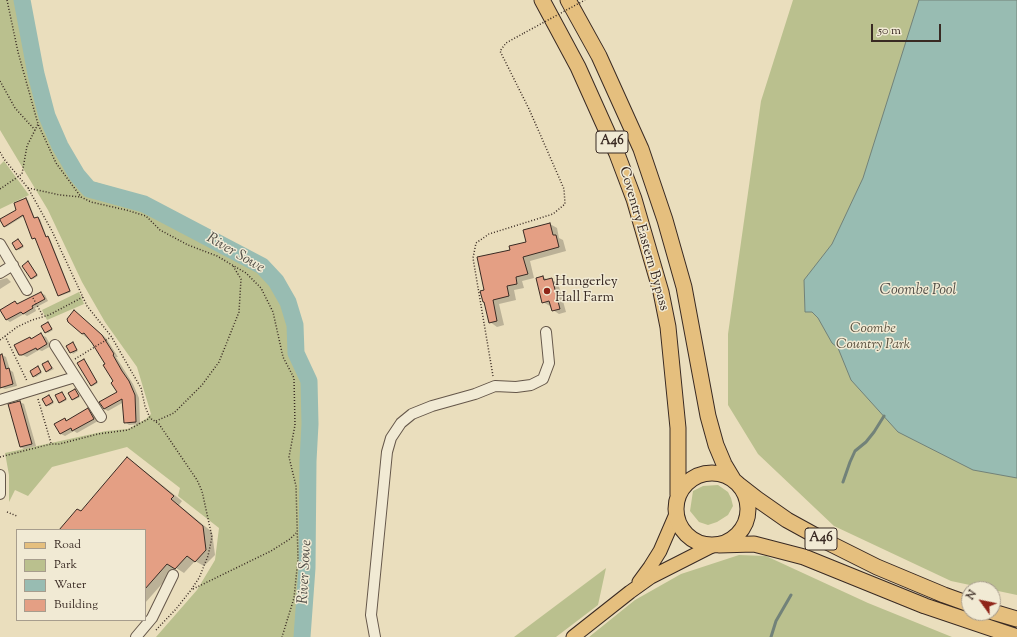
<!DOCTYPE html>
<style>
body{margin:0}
#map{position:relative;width:1017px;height:637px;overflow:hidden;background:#eadebd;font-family:"Sorts Mill Goudy",serif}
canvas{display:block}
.legend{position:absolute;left:16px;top:529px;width:130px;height:92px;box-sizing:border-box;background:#f1ead4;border:1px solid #a79d8d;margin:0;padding:5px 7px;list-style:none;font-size:12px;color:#392a23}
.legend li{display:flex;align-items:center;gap:8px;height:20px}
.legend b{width:20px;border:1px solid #a79d8d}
.north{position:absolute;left:961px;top:581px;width:40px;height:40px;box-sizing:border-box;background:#f1ead4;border:1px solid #a79d8d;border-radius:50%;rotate:303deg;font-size:11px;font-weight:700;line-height:16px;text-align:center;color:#392a23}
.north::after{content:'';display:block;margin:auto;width:14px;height:18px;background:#8f2418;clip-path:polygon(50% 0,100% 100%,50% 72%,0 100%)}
.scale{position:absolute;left:871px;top:24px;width:70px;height:18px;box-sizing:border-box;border:2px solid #392a23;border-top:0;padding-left:5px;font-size:12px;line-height:14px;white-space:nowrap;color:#392a23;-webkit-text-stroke:3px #f1ead4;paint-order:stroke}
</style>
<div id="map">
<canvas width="1017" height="637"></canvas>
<ul class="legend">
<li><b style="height:5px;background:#e5bf7e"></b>Road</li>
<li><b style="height:11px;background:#bac08e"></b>Park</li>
<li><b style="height:11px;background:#98bcb2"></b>Water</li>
<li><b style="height:11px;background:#e49f84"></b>Building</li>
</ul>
<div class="north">N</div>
<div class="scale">50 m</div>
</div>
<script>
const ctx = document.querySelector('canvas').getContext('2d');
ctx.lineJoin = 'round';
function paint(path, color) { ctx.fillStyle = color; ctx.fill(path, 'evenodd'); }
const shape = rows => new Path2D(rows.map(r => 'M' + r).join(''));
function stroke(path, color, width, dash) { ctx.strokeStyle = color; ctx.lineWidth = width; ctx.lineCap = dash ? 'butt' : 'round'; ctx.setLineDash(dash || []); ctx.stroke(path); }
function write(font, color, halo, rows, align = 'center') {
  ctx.font = font + ' "Sorts Mill Goudy",serif'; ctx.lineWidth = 3; ctx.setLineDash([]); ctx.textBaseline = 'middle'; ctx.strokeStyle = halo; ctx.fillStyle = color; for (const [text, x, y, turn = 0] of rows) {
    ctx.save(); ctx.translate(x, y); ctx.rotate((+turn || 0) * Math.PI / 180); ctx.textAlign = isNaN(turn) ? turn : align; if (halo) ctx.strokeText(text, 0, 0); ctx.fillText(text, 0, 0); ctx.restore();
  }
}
paint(shape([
 [0,0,27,0,37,52,55,117,72,159,88,180,129,192,263,260,277,273,296,306,301,334,300,352,309,363,313,385,314,417,314,517,308,637,156,637,197,590,215,560,219,528,178,496,180,488,127,447,52,467,28,496,15,490,9,502,9,475,5,453,106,431,128,429,146,419,151,414,137,367,105,322,82,282,48,210,0,130],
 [793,0,1017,0,1017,595,951,581,834,526,758,454,728,405,728,334,761,101],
 [4,161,29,195,0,209,0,165],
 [79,292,84,304,47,320,42,310],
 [718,485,728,492,731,498,733,506,728,515,717,522,708,525,699,522,690,511,693,491,703,486],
 [739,555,766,556,868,603,952,637,589,637,635,600,681,574],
 [606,568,598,605,556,637,514,637]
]), '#bac08e');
const water = shape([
 [919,0,1017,0,1017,478,973,470,898,432,851,380,838,348,832,343,818,318,812,312,805,312,804,280,832,244,863,178,919,0]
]);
paint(water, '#98bcb2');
stroke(water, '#728279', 1);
paint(shape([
 [26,199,28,200,35,219,38,218,40,219,47,238,50,239,71,292,60,296,59,295,36,239,33,238,24,216,6,227,4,226],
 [550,224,557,228,559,238,563,240,566,251,530,261,534,278,522,281,524,288,514,290,516,300,499,304,504,325,497,327,490,322,486,303,486,291,511,250,527,242],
 [18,240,24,247,19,250,17,249],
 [30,264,38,276,33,279,31,278],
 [543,277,548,280,551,280,558,283,566,312,559,314,553,310,552,305,550,306,543,302],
 [7,278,11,282,0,289,0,280],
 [41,293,45,295,48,301,35,308,36,311,27,316,24,314,10,322,7,320,15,302,18,304],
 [75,311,106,338,118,357,116,357,133,384,139,398,140,424,129,425,125,422,124,402,108,411,104,409,118,392,115,381,106,365,93,343,82,334],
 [48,323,53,330,48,333,46,332],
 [41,335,46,337,51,346,42,351,39,350,27,357,20,354,29,338,32,340],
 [73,343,78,351,73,354,68,346],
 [0,355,2,355,6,357,10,370,13,372,17,386,5,389,1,387,0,382],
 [84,360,98,383,93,386,91,385],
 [48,362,54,369,48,372,43,365],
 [38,367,42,373,36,377,34,376],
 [75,390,80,397,74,400,73,399],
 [62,393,67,400,61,403,60,402],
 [49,396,54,403,49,406,47,405],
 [20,402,24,404,36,446,24,449,20,447],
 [88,409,92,412,98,421,77,433,74,431,65,436,61,434,56,424,65,419,68,421],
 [127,459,136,464,182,501,179,505,212,532,215,555,204,566,195,561,184,573,176,568,145,603,145,530,61,530,81,512]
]), '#0003');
stroke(shape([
 [843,482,850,462,855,451,866,442,874,432,884,416],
 [771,637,776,621,791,595]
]), '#728279', 3);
stroke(shape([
 [22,0,36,74,47,116,60,146,77,175,89,189,144,204,262,266,276,281,288,302,295,325,296,353,309,381,310,424,308,461,307,568,302,637]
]), '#98bcb2', 17);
const building = shape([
 [26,198,34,218,38,217,46,237,48,236,70,291,58,296,35,238,32,239,23,215,4,227,0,220,0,219,16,210,14,203,26,198],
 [550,223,553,235,556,235,559,247,523,257,528,274,516,277,517,284,507,286,509,296,493,300,497,321,489,323,484,302,483,302,480,291,484,290,477,257,510,250,509,246,526,242,523,230,550,223],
 [18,239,23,246,16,250,12,243,18,239],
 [28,261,37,275,31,279,22,266,28,261],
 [543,276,544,280,552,278,560,309,552,311,549,301,542,303,536,278,543,276],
 [41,292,45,299,32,306,33,308,23,314,21,312,6,320,0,310,15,301,17,304,41,292],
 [74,310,102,335,114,354,113,355,122,371,129,381,135,395,136,422,124,423,122,399,104,409,99,402,117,392,111,383,113,381,103,365,105,364,92,343,84,333,82,334,68,322,67,319,74,310],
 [48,322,52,329,45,333,41,326,48,322],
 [41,333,47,344,37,350,36,348,22,355,19,355,14,345,30,337,31,339,41,333],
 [73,342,77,350,70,353,66,346,73,342],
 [2,354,6,369,9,368,13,384,0,388,0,355,2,354],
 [84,359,97,382,91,386,77,363,84,359],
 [48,361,52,368,46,372,42,364,48,361],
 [38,366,41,372,33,377,30,371,38,366],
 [75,389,79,396,72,400,68,393,75,389],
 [62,392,66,399,59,403,55,395,62,392],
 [49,395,53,402,46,406,42,399,49,395],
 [20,401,32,444,20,447,8,404,20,401],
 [88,408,94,419,72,431,71,428,60,434,54,424,65,418,66,421,88,408],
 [127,457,174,496,171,499,203,526,206,550,195,562,187,556,175,569,167,564,145,589,145,530,59,530,77,509,81,511,127,457]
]);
paint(building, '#e49f84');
stroke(building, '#392a23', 1);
const minor = shape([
 [0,244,27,290],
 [0,273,13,265],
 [55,345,101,417],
 [0,400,75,377],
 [0,475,0,494],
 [136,637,152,618,173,575],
 [375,637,371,615,387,452,391,438,401,423,412,414,432,406,475,394,495,386,516,387,531,385,543,379,549,363,546,332]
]);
const major = shape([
 [639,582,650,567,660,551,676,514],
 [573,637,630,592,651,577,712,546]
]);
const highway = shape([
 [542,0,578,67,617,154,634,199,661,292,668,327,678,428,678,495],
 [568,0,599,56,641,149,665,220,684,287,708,416,716,445,724,464,733,479],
 '676 509a36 36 0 1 1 72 0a36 36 0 1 1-72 0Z',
 [739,485,757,499,787,520,827,542,877,567,944,595,969,604],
 [719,545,754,544,804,557,925,606,1017,637],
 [993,612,1017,619]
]);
stroke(minor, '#65574a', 12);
stroke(major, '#392a23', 15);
stroke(highway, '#392a23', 17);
stroke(shape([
 [7,0,18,52,38,124,56,163,81,197,91,202,126,210,146,216,160,230,188,245,217,256,246,273,261,288,273,312,283,357,294,378,295,425,289,457,296,486,298,559,294,598,282,637],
 [0,81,15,108,35,130],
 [0,152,4,159,28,188,52,231,87,306,111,336,130,369,141,388,145,406,150,418,159,424,197,480,202,491,212,537,208,556,199,578,191,590,176,609,156,630],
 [28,188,60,195,81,197],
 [0,189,22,174,27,146,38,124],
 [33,298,43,316],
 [5,336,27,381],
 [0,340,17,327,32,320,49,315,83,297],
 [75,359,111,337],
 [493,376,473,258,476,243,489,234,553,214,565,204,564,189,529,109,500,51,506,43,524,33],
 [38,399,51,443],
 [156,421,174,413,202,385,219,362,239,312,241,279,233,266],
 [0,457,51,444,59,444,98,434,128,430,150,418],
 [7,512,17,516],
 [193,589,271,551,290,539,296,533]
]), '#392a23', 1.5, [1, 2]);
stroke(minor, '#f1ead4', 10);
stroke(major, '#e5bf7e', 13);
stroke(highway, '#e5bf7e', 15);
stroke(shape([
 [524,33,585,0]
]), '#392a23', 1.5, [1, 2]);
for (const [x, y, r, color] of [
 [547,291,4,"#8f2418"]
]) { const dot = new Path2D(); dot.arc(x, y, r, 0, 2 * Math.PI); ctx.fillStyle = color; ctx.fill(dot); stroke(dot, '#f1ead4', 1.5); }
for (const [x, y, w] of [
 [612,142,32],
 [821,539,32]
]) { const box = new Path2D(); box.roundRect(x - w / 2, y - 11, w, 22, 3); ctx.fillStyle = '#f1ead4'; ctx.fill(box); stroke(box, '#392a23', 1); }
write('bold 13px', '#392a23', null, [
 ["A46",612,142],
 ["A46",821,539]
]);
write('14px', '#392a23', '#f1ead4', [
 ["Coventry Eastern Bypass",643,239,74]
]);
write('14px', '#392a23', '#f1ead4', [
 ["Hungerley",555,283],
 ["Hall Farm",555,299]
], 'left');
write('italic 14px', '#59503e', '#f1ead4', [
 ["Coombe",873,330],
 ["Country Park",873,346]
]);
write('italic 15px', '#514e47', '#f1ead4', [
 ["River Sowe",235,254,30],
 ["Coombe Pool",918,291],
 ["River Sowe",306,572,-87]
]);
</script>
